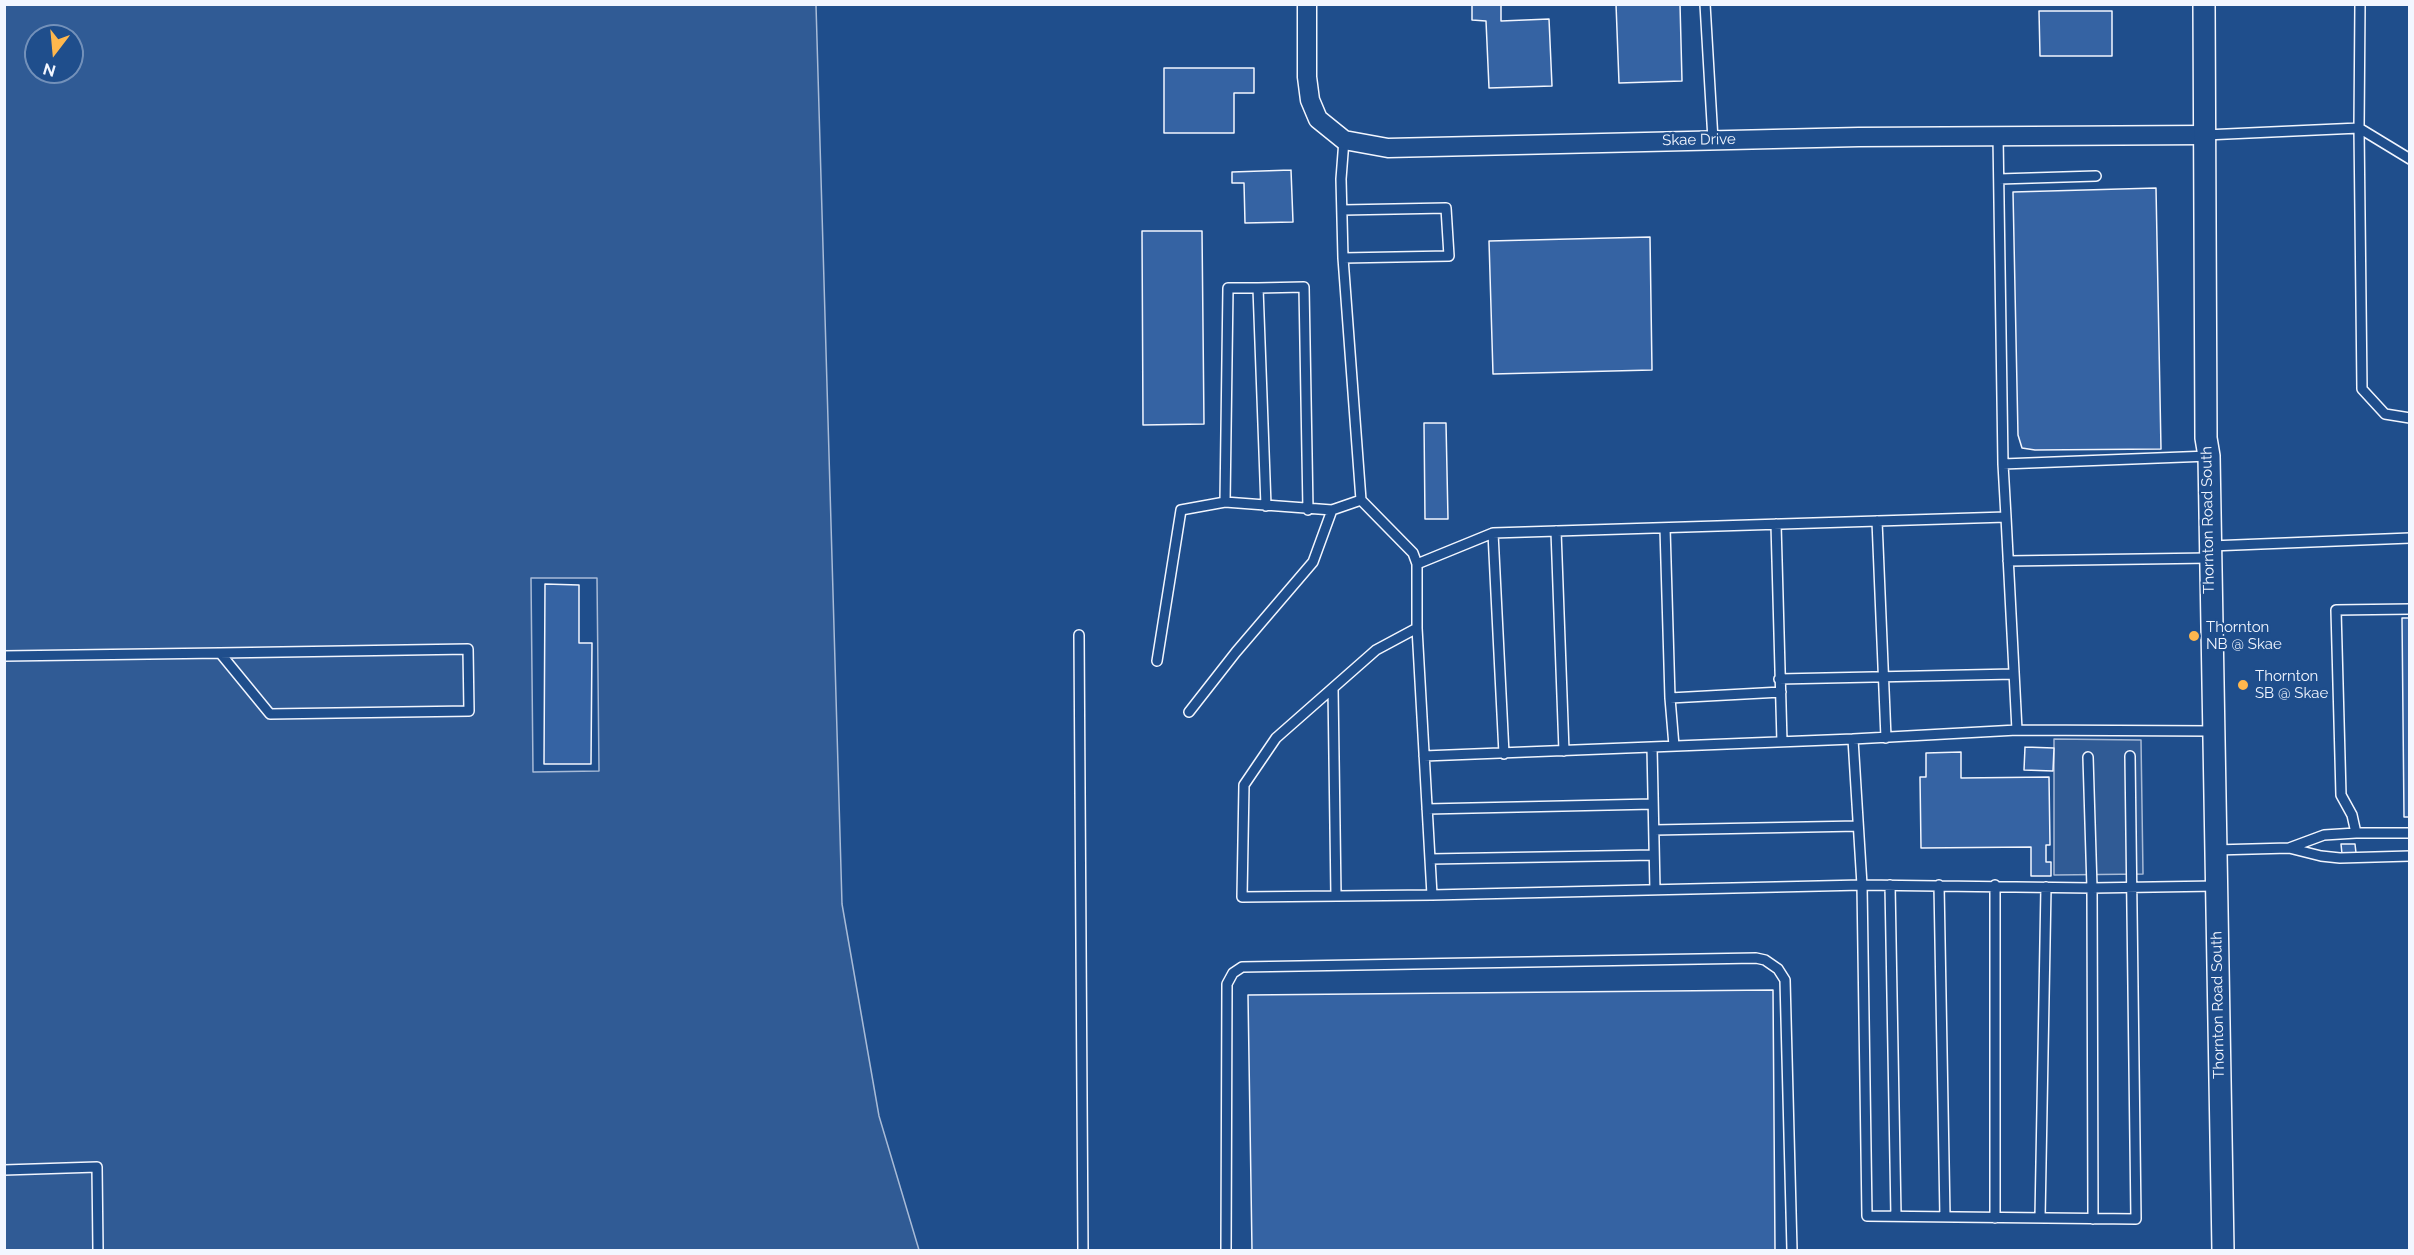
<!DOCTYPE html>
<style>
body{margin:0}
#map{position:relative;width:2414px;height:1255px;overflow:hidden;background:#1f4e8c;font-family:Raleway,sans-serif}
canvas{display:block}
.frame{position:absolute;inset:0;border:6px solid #f2f6ff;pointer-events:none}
.north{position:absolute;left:24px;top:24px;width:60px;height:60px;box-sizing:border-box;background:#1f4e8c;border:2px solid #7391ba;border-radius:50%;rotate:196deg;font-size:16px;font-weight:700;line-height:24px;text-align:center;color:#f2f6ff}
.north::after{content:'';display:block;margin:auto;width:21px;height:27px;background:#ffb74d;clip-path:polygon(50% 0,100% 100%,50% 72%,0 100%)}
</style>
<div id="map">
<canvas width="2414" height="1255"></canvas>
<div class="frame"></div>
<div class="north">N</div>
</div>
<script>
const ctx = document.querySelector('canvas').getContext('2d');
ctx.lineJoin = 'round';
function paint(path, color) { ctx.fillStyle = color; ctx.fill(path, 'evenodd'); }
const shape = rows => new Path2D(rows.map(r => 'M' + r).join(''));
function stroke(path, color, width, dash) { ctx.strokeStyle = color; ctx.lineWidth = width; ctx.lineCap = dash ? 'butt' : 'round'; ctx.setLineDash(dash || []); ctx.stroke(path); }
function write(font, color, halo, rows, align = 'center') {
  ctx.font = font + ' Raleway,sans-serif'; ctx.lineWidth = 4.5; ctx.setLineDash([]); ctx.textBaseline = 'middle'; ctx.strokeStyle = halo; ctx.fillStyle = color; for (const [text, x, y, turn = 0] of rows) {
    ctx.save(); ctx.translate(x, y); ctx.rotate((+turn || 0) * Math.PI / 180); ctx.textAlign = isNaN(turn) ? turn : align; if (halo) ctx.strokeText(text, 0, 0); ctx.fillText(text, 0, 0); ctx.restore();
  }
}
const parking = shape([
 [5,5,816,5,842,904,879,1116,919,1250,5,1250,5,5],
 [36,36,72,36,72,72,36,72,36,36],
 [531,578,597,578,599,771,533,772,531,578],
 [2054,739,2141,740,2143,874,2054,875,2054,739]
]);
paint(parking, '#305b95');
stroke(parking, '#a8bbd7', 1.5);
const building = shape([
 [1472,4,1501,4,1501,21,1549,19,1552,86,1489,88,1486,21,1472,20,1472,4],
 [1616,4,1680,4,1682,81,1619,83,1616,4],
 [2039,11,2112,11,2112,56,2040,56,2039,11],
 [1164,68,1254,68,1254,93,1234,93,1234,133,1164,133,1164,68],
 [1291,170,1293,222,1245,223,1244,183,1232,183,1232,172,1291,170],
 [2156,188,2161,449,2035,450,2022,448,2018,435,2013,192,2156,188],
 [1142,231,1202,231,1204,424,1143,425,1142,231],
 [1650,237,1652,370,1493,374,1489,241,1650,237],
 [1424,423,1446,423,1448,519,1425,519,1424,423],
 [545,584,579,585,579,643,592,643,591,764,544,764,545,584],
 [2402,618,2410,618,2410,817,2404,817,2402,618],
 [2025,747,2054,748,2053,771,2024,770,2025,747],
 [1961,752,1961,778,2049,777,2050,845,2046,845,2046,862,2051,862,2051,876,2031,876,2031,847,1921,848,1920,777,1926,777,1926,753,1961,752],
 [2341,844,2355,844,2356,853,2342,854,2341,844],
 [1773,990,1775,1250,1252,1250,1248,995,1773,990]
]);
paint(building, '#3563a3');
stroke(building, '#f2f6ff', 1.5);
const service = shape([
 [1705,4,1713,140],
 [2360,4,2359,128,2362,389,2385,414,2410,418],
 [2205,135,2359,128,2410,159],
 [1998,136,2003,464,2006,517],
 [1999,179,2096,176],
 [1343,210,1446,208,1449,256,1343,258,1341,179,1344,140],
 [2003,464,2209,456],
 [1361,500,1413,553,1417,564,1417,628,1432,895,1862,885,2092,888,2216,886],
 [1225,502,1228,288,1258,288],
 [1266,506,1258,288,1304,287,1308,510],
 [1877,521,1886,738],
 [1776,524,1782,742],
 [1665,528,1670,698,1674,746],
 [1556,531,1564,751],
 [1493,533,1504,754],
 [2211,546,2410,538],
 [2008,561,2209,558],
 [1417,564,1493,533,2006,517,2017,730,2213,731],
 [1417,628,1376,650,1276,738,1244,785,1242,897,1432,895],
 [1079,635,1083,1250],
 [4,656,220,653,468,649,469,711,270,714,220,653],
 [1157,661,1181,510,1225,502,1332,510,1361,500,1343,258],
 [1779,679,2014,674],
 [1333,688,1336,896],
 [1670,698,1781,692],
 [1189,712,1236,652,1313,562,1332,510],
 [2017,730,1853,739,1862,885,1867,1216,2136,1219,2130,756],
 [1652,747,1655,890],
 [1424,756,1853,739],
 [2088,757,2092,888,2093,1219],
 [1427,809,1653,804],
 [1654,830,1858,826],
 [2356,833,2352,815,2341,795,2336,610,2410,609],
 [2289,848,2324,835,2356,833,2410,833],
 [2215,850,2289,848,2321,856,2340,858,2410,856],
 [1430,859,1654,855],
 [1890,885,1896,1216],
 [1939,885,1945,1217],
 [4,1170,97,1167,98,1250],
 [1995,1218,1995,885],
 [2040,1218,2046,887],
 [1226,1250,1227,984,1233,973,1242,967,1756,958,1765,960,1778,969,1785,980,1792,1250]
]);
const minor = shape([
 [1307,4,1307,77,1310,100,1318,119,1344,140,1388,148,1859,137,2205,135]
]);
const tertiary = shape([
 [2204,4,2206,438,2209,456,2223,1250]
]);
stroke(service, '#f2f6ff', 12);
stroke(minor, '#f2f6ff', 21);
stroke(tertiary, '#f2f6ff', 24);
stroke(service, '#1f4e8c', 9);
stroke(minor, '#1f4e8c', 18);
stroke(tertiary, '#1f4e8c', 21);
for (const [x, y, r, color] of [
 [2194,636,6,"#ffb74d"],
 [2243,685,6,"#ffb74d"]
]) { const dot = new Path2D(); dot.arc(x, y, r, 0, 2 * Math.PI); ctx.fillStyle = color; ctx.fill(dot); stroke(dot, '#1f4e8c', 2); }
write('15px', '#f2f6ff', '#1f4e8c', [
 ["Skae Drive",1699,140,-1],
 ["Thornton Road South",2208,520,-91],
 ["Thornton Road South",2218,1005,-91]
]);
write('15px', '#f2f6ff', '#1f4e8c', [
 ["Thornton",2206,627],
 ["NB @ Skae",2206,644],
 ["Thornton",2255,676],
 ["SB @ Skae",2255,693]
], 'left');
</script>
